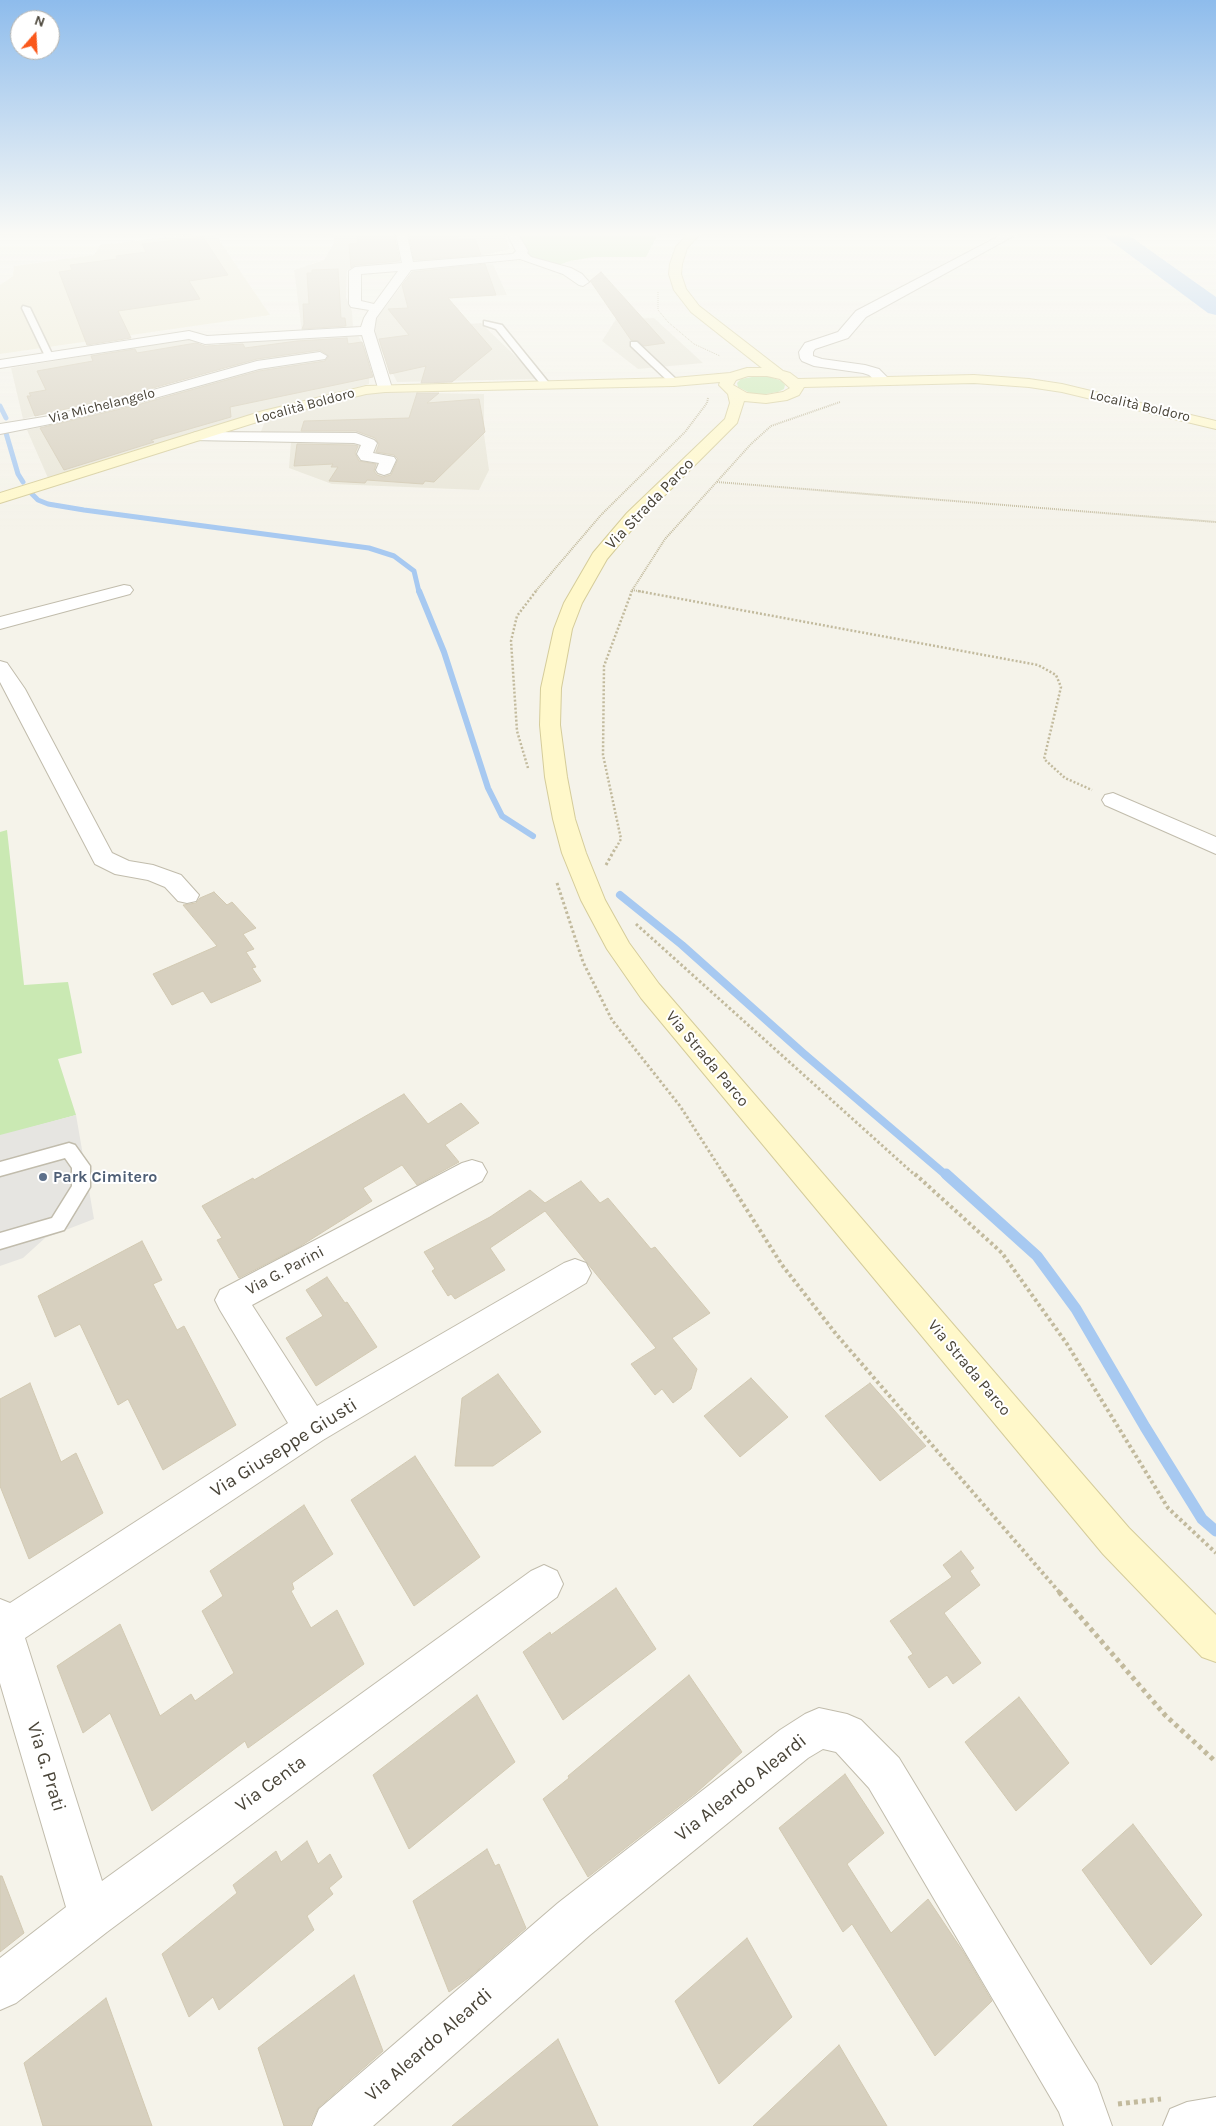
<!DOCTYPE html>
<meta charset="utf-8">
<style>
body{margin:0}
#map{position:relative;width:1216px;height:2126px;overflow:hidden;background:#f5f3ea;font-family:Karla,sans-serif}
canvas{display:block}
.north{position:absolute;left:10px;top:10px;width:50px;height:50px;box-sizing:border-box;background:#fff;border:1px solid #b6b4af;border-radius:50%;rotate:19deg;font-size:14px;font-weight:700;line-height:20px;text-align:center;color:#494438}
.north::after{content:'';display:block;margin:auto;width:18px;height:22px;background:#fa581b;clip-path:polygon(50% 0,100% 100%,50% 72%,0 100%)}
</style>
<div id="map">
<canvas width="1216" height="2126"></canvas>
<div class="north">N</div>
</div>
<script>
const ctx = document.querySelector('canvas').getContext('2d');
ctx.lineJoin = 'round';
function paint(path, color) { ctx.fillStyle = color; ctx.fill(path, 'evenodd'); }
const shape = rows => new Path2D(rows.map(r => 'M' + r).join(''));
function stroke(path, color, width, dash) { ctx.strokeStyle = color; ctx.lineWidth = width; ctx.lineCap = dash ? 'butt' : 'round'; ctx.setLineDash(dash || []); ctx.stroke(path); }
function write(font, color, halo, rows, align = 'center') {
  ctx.font = font + ' Karla,sans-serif'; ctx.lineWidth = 4; ctx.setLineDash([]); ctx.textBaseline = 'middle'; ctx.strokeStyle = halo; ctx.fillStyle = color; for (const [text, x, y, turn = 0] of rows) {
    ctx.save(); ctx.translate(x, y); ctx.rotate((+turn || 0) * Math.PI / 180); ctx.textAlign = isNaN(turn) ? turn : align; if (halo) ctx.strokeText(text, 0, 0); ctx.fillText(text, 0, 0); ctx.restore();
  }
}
paint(shape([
 [334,234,390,234,394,266,347,270,346,297,352,311,353,329,302,332,294,270,324,260,334,243],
 [409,234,504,234,510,249,463,260,418,262],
 [493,264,507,295,426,300,432,327,481,323,539,379,397,382,375,338,376,319,415,268],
 [654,318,703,363,638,369,602,341,616,319],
 [357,334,370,356,369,384,241,418,48,478,27,430,129,407,233,376,218,343],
 [187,339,197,341,217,370,23,419,11,368],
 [373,392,484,394,484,434,489,470,479,490,332,484,289,468,291,442,260,434,265,421,311,407]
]), '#e9e6d8');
paint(shape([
 [195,234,215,234,270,315,0,354,0,285,13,276,14,266,94,255,100,245]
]), '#eeead4');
paint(shape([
 [517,234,658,234,646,257,594,257,570,261,559,265,528,257],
 [757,376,767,376,782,381,785,385,784,389,778,392,760,395,750,393,738,387,737,383,741,379],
 [7,830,24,985,68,982,82,1053,58,1059,76,1115,0,1136,0,832]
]), '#cae9b3');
paint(shape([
 [76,1115,94,1219,45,1238,23,1258,0,1266,0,1135]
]), '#e6e5e1');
stroke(shape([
 [0,406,6,418],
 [6,433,18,474,23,482],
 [31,493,38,500,48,504,84,510,369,548,394,556,414,571,419,592]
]), '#a7c9f1', 5);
stroke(shape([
 [419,591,444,652,488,788,502,816,533,836]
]), '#a7c9f1', 6);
stroke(shape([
 [620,895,682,945,803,1053,947,1176]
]), '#a7c9f1', 8);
stroke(shape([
 [946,1174,1037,1256,1076,1309,1145,1427,1202,1519,1216,1531]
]), '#a7c9f1', 11);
paint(shape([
 [1104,234,1127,234,1216,297,1216,315,1208,313,1107,238,1104,234]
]), '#a7c9f1');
const building = shape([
 [357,234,394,234,400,261,355,265,351,268,349,244,358,243,357,234],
 [409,234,458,234,458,240,475,239,481,255,414,260,409,234],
 [203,237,228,275,189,281,200,299,118,311,131,338,87,345,59,272,72,270,70,265,117,259,116,256,146,252,142,244,203,237],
 [485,264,496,295,448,298,492,349,452,382,421,383,426,366,390,374,379,339,409,335,388,309,408,308,402,285,412,272,485,264],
 [338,269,341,318,345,318,346,326,302,329,304,324,303,304,309,304,307,273,312,273,312,270,338,269],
 [601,272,665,343,644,346,638,341,631,340,591,282,590,281,601,272],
 [347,338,348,344,362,342,373,377,230,407,231,417,151,440,154,442,64,470,40,428,137,405,259,371,325,361,329,356,320,350,257,359,128,395,35,416,27,396,31,396,29,393,46,390,37,371,93,361,91,356,135,349,137,353,196,343,205,346,243,344,245,348,297,341,347,338],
 [417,393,439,393,427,403,479,399,485,432,434,482,425,481,423,484,367,480,365,483,329,481,338,467,331,467,333,464,294,466,297,444,354,445,358,446,355,453,359,461,376,464,374,471,377,475,383,477,391,475,398,459,394,455,376,452,379,444,375,438,356,431,301,431,304,421,409,418,417,393],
 [214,892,227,905,232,902,256,928,243,934,254,949,246,952,256,967,252,968,261,981,211,1003,203,991,172,1005,153,974,217,946,183,905,196,903,200,898,214,892],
 [404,1094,428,1124,461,1103,479,1123,445,1145,459,1162,417,1185,402,1165,363,1188,372,1201,299,1247,239,1278,217,1240,222,1238,202,1206,253,1178,254,1180,404,1094],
 [581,1181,600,1203,608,1198,651,1249,655,1247,710,1313,672,1338,697,1369,691,1389,673,1403,662,1389,655,1395,631,1364,656,1348,545,1211,490,1248,505,1270,455,1299,451,1294,448,1296,432,1271,435,1269,424,1252,490,1217,530,1190,545,1203,581,1181],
 [142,1241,162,1280,153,1284,177,1330,184,1326,236,1425,163,1470,128,1399,118,1405,80,1324,55,1337,38,1296,142,1241],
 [327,1277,345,1303,347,1302,377,1347,316,1386,286,1338,323,1316,306,1290,327,1277],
 [498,1374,541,1432,493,1466,455,1466,462,1398,498,1374],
 [751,1378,788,1417,740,1457,704,1416,751,1378],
 [30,1383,61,1462,76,1453,103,1513,29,1559,0,1486,0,1399,30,1383],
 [870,1383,926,1446,880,1481,825,1416,870,1383],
 [415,1456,480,1557,414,1606,351,1500,415,1456],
 [304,1505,333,1554,292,1583,294,1589,291,1591,311,1628,337,1610,364,1664,248,1748,245,1741,152,1811,110,1713,83,1733,57,1666,120,1624,160,1716,191,1694,195,1701,234,1673,202,1611,223,1596,210,1571,304,1505],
 [961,1551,974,1568,970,1571,980,1585,944,1613,981,1663,953,1684,947,1675,929,1688,908,1657,913,1654,890,1621,952,1577,943,1565,961,1551],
 [616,1588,656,1649,563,1720,523,1652,550,1632,551,1635,616,1588],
 [689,1675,742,1752,696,1793,588,1877,543,1799,569,1778,568,1776,689,1675],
 [477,1695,515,1762,409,1849,373,1775,477,1695],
 [1019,1697,1069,1763,1016,1811,965,1742,1019,1697],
 [845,1774,884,1833,847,1864,891,1933,928,1899,964,1953,992,2001,935,2056,852,1924,843,1932,779,1828,845,1774],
 [1133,1824,1202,1915,1151,1965,1082,1870,1133,1824],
 [307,1841,318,1864,330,1854,342,1877,329,1888,333,1894,307,1916,314,1930,219,2010,213,1997,189,2017,162,1954,237,1893,233,1885,276,1851,281,1862,307,1841],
 [487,1849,495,1866,499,1864,526,1928,471,1976,449,1992,413,1901,487,1849],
 [0,1876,2,1876,24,1933,0,1952,0,1876],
 [747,1938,792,2017,719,2084,675,2001,747,1938],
 [354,1975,383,2051,318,2108,310,2126,284,2126,258,2048,354,1975],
 [106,1998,152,2126,43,2126,24,2063,106,1998],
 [558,2039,598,2126,452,2126,558,2039],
 [839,2045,887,2126,753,2126,839,2045]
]);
paint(building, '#d7d0bf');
stroke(building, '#d2c9b2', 1);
const lane = shape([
 [23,306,30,308,53,356,52,358,45,356,22,308,23,306],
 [484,321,502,325,549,383,549,387,543,387,496,329,484,325,484,321],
 [631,342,637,342,677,380,677,384,671,384,631,346,631,342],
 [69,1143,75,1145,90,1166,90,1187,64,1230,0,1249,0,1233,52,1218,72,1186,72,1168,65,1158,0,1176,0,1162,69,1143]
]);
const street = shape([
 [396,234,407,234,413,262,513,254,516,251,507,234,518,234,528,251,527,253,531,257,571,268,582,274,589,282,583,286,579,285,563,274,520,259,411,270,376,318,374,331,392,388,390,391,385,392,380,391,378,388,362,335,205,344,189,339,0,368,0,360,189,331,207,336,361,327,364,318,369,310,351,307,349,304,349,271,355,267,402,263,396,234],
 [398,271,374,304,361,301,361,274,398,271],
 [1003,234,1017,234,866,317,848,338,815,349,813,352,813,356,822,359,865,365,879,369,891,381,889,384,879,384,869,375,863,373,814,366,802,361,800,358,799,352,805,343,838,332,856,311,1003,234],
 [320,352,327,356,325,359,259,369,137,403,50,424,0,434,0,424,50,416,128,397,257,361,320,352],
 [196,432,356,433,374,440,377,443,373,453,394,457,396,460,390,473,384,475,378,473,376,470,379,463,361,460,357,454,361,445,354,443,191,440,188,437,191,434,196,432],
 [124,585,130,586,133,590,130,594,0,629,0,617,124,585],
 [0,661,7,663,25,689,112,853,129,861,153,865,181,875,199,895,196,901,187,903,178,901,165,887,148,880,115,874,95,864,0,682,0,661],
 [1113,793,1216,837,1216,854,1105,805,1102,800,1105,795,1113,793],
 [472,1160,482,1163,487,1172,482,1181,252,1305,317,1406,564,1263,575,1259,586,1263,591,1273,586,1283,323,1440,25,1638,102,1881,531,1571,544,1565,557,1571,563,1584,557,1597,107,1932,16,2003,0,2010,0,1958,66,1907,0,1683,0,1599,10,1603,288,1423,220,1310,215,1300,220,1290,462,1163,472,1160],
 [819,1708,847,1714,861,1720,899,1758,1097,2084,1112,2126,1064,2126,1059,2112,869,1788,836,1752,823,1749,808,1758,590,1935,373,2126,312,2126,319,2109,558,1903,780,1730,805,1714,819,1708],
 [1216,2097,1216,2126,1163,2126,1170,2109,1187,2102,1216,2097]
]);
const secondary = shape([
 [688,234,700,234,687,248,682,264,681,274,686,289,699,306,783,371,790,373,798,379,974,375,1029,379,1062,384,1216,421,1216,429,1062,392,1029,387,974,383,804,387,799,395,787,400,766,403,744,401,737,423,639,521,607,559,582,603,572,629,561,688,560,725,567,777,575,819,586,853,605,900,629,943,659,984,1129,1528,1216,1615,1216,1662,1202,1657,1103,1554,641,998,607,949,581,900,562,853,553,819,545,777,540,725,541,688,554,629,564,603,593,553,627,513,725,419,730,403,728,394,719,385,720,382,674,386,385,392,366,394,273,417,0,503,0,493,263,411,366,386,674,378,730,373,747,368,762,368,691,312,674,290,669,274,670,264,676,247,688,234],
 [748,376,767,376,780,379,790,388,783,392,766,395,747,393,733,385,736,380,748,376]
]);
stroke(lane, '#c1bcac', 3);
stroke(street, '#c1bcac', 2);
stroke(secondary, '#d5cc9a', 2);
stroke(shape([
 [658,292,658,310,668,322,694,344,720,356]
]), '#c2ba9d', 1, [1, 1]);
stroke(shape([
 [717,482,1216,522],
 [632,590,644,592],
 [535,592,601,515,685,432,707,403,708,398],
 [631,592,665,539,751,444,771,426,840,402]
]), '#c2ba9d', 2, [1, 1]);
stroke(shape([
 [638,591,1038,665,1056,675,1061,687,1044,759,1065,778,1092,790],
 [528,768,517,731,511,641,517,616,536,591],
 [616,848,621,839,603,755,604,666,632,591]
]), '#c2ba9d', 2.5, [2, 2]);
stroke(shape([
 [606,865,616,847],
 [557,883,583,962,612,1020,680,1106,725,1176],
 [636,924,916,1176]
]), '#c2ba9d', 3, [2.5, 2.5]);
stroke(shape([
 [724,1174,782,1265,836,1334,1060,1593],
 [915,1174,1002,1253,1067,1344,1168,1508,1216,1553]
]), '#c2ba9d', 4, [3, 3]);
stroke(shape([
 [1059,1592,1165,1715,1216,1762],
 [1118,2104,1161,2099]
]), '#c2ba9d', 5, [4, 4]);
paint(lane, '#fff');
paint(street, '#fff');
paint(secondary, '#fff8ca');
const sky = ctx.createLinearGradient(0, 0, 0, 532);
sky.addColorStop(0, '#8ebcec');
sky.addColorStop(0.44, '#fafaf6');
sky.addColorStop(1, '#fafaf600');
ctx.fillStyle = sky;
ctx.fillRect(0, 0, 1216, 532);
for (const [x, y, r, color] of [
 [43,1177,5,"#5c6f8a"]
]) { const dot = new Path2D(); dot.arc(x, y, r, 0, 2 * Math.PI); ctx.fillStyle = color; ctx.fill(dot); stroke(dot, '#fff', 2); }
write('14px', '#494438', '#fff', [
 ["Via Michelangelo",102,406,-14],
 ["Località Boldoro",305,406,-15],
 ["Località Boldoro",1140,406,13]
]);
write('16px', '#494438', '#fff', [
 ["Via Strada Parco",650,504,-46],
 ["Via Strada Parco",707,1059,50],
 ["Via G. Parini",285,1271,-28],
 ["Via Strada Parco",969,1368,50]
]);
write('bold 16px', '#4e5e75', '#fff', [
 ["Park Cimitero",53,1177]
], 'left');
write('19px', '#494438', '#fff', [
 ["Via Giuseppe Giusti",284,1448,-32],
 ["Via G. Prati",46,1767,73],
 ["Via Centa",271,1784,-36],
 ["Via Aleardo Aleardi",741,1788,-38],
 ["Via Aleardo Aleardi",429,2045,-41]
]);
</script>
